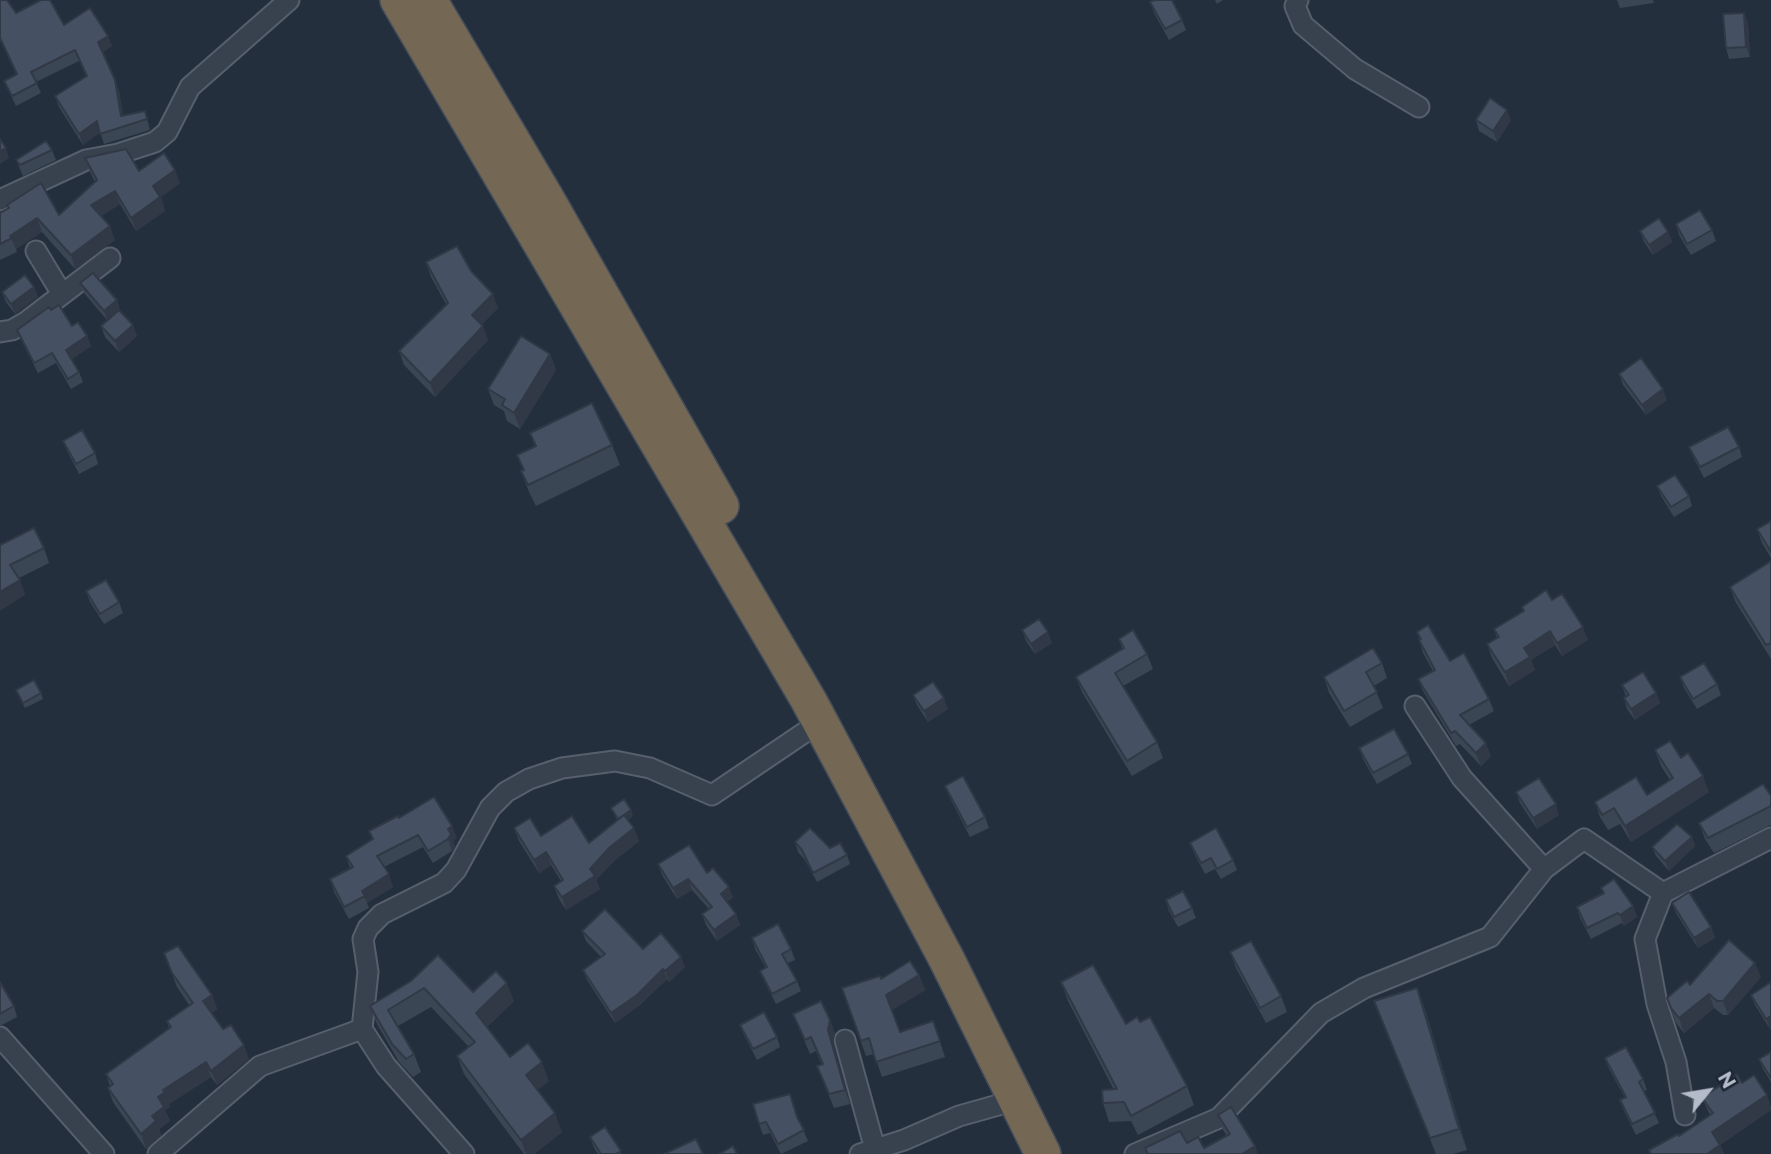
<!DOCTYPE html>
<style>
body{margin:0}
#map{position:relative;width:1771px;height:1154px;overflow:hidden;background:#242f3e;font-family:Montserrat,sans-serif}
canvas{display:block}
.north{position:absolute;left:1673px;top:1056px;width:70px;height:70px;-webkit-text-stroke:5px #1d2633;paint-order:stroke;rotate:60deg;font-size:19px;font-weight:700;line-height:28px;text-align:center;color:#b4bcc9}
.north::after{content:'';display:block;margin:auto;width:24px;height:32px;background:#b4bcc9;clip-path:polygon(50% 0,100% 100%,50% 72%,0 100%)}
</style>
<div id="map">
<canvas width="1771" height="1154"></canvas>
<div class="north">N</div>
</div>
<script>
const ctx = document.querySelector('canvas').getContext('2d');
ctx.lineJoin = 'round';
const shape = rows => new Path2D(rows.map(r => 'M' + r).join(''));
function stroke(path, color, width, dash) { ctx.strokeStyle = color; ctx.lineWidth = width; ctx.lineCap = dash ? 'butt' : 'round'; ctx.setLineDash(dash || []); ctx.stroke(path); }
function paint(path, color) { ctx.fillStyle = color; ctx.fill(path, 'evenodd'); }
const street = shape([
 [1298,0,1295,6,1303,25,1355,69,1419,107],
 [0,200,86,160,118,154,155,142,167,132,190,87,289,0],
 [36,251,62,294],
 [0,332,12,330,26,322,110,258],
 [1415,706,1462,778,1544,869],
 [0,1037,104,1154],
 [845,1040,875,1149],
 [1685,1115,1676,1062,1657,1004,1645,939,1663,893,1771,838],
 [158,1154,260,1066,362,1029],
 [464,1154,386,1066,362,1029,368,972,363,939,368,928,382,914,444,883,456,870,490,808,506,792,529,779,562,768,615,761,650,768,712,795,820,722],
 [860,1154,904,1140,959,1116,1016,1100],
 [1135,1154,1219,1118,1321,1013,1364,988,1490,937,1544,869,1584,839,1663,893]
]);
const highway = shape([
 [398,0,809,701,947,960,1043,1154],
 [429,0,546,198,721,506]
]);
stroke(street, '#565f6c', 23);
stroke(highway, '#434c59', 38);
stroke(street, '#38414e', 19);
stroke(highway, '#746855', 35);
paint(shape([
 [0,0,16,13,108,36,112,46,102,52,119,91,123,115,145,111,150,130,104,144,100,132,83,145,59,107,55,96,86,76,79,61,36,82,41,93,16,106,4,81,16,74,0,40],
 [1215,0,1223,0,1217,4],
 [1617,0,1653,0,1654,3,1620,8],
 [1150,2,1182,20,1186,30,1169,40,1154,13],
 [1744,13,1748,24,1750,57,1729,59,1726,48],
 [1476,120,1511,120,1497,142,1479,131],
 [52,150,56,160,23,176,16,160],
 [85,158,139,171,180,183,161,197,165,211,136,231,120,204,101,216,115,240,75,269,42,232,16,249,17,252,0,260,0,213,9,208,7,205,59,215,95,182,90,172],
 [1676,224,1712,230,1716,241,1691,255,1679,235],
 [1640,231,1668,232,1672,242,1653,255,1644,242],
 [426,262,471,271,498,308,482,324,488,340,435,397,404,365,399,351,446,304,431,277],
 [80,283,117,300,120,311,137,336,119,352,105,337,101,326,107,320,84,293],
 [34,287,38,297,15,314,6,302,2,292],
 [51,310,72,326,87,336,91,346,72,359,79,372,83,382,71,389,56,363,38,373,21,340,17,330],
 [550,354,556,370,520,429,507,421,504,411,494,405,488,389],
 [1619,374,1667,400,1646,415,1623,385],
 [530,433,612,445,620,465,536,506,529,492,521,471,523,470,517,455,535,447],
 [63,441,95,453,98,464,79,474,67,451],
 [1689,447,1739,447,1742,457,1704,478,1693,457],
 [1657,486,1689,496,1692,506,1674,517,1661,496],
 [1771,521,1771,558,1762,543,1757,529],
 [0,545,44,548,49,563,19,578,25,595],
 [1771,561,1771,659,1735,601,1730,587],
 [86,591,119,602,123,613,104,624,90,602],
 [1552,600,1588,640,1562,656,1555,645,1531,660,1535,670,1509,686,1492,658,1487,644,1497,638,1494,629,1523,612,1522,607],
 [1022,630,1052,643,1035,654,1026,641],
 [1417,632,1450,661,1489,699,1494,711,1469,725,1491,756,1481,766,1460,744,1456,746,1423,691,1418,679,1433,671,1423,653],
 [1119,639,1147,654,1153,669,1123,686,1157,742,1163,758,1132,776,1082,692,1076,677,1122,649],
 [1382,663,1387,678,1374,686,1383,708,1350,727,1329,693,1324,677],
 [1680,677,1717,684,1721,695,1697,709,1684,688],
 [1622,685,1656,693,1660,703,1635,720,1627,709,1624,698,1626,697],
 [16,690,41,693,43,699,25,708],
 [913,695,948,709,928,722,917,705],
 [1359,748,1408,754,1412,764,1377,784,1363,759],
 [1655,750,1681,758,1709,792,1631,842,1620,824,1608,830,1600,817,1595,802,1647,795,1670,780,1661,766],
 [945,786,985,817,989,828,970,837,949,796],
 [1516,792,1559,815,1537,829,1520,803],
 [1771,796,1771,825,1714,853,1705,839,1699,823],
 [611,808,633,816,628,820,639,841,614,861,596,880,600,889,566,910,559,899,554,886,561,881,551,865,539,873,519,841,514,828,541,836,589,843,617,820],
 [369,831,457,838,453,841,455,846,452,851,433,863,423,847,384,867,393,887,367,903,369,908,349,919,334,892,330,879,350,868,346,856,372,839],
 [1692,837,1695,846,1669,871,1656,856,1652,847],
 [795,842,830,848,847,855,850,864,817,882,805,860,798,852],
 [1190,843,1233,860,1237,870,1221,879,1215,869,1205,874,1194,853],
 [658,864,707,873,733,897,727,902,736,914,740,925,717,941,706,925,702,914,709,909,692,890,677,899,662,875],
 [1601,888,1633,906,1637,917,1624,926,1622,923,1591,939,1580,918,1577,907,1603,894],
 [1166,900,1192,908,1196,918,1178,927,1169,911],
 [1672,903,1711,927,1715,938,1698,948,1676,913],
 [582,931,643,949,685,967,669,982,667,979,640,1005,615,1023,587,980,583,970,601,957,586,941],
 [752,938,791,949,795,960,788,963,797,981,801,991,776,1004,764,981,760,971,766,968,755,949],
 [1230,952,1281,996,1287,1012,1266,1023,1236,968],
 [164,953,212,995,217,1009,212,1013,223,1029,249,1059,217,1085,211,1077,169,1104,170,1107,165,1110,170,1121,159,1129,161,1135,146,1149,113,1102,108,1088,110,1086,106,1074,169,1028,167,1021,189,1005,177,987],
 [919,975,925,990,892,1010,900,1032,933,1021,945,1057,882,1077,874,1054,866,1056,842,988,881,979],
 [1761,977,1728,1015,1723,1015,1714,1008,1684,1033,1676,1023,1667,998,1690,985],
 [411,981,473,992,514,1001,487,1027,510,1057,549,1081,537,1090,562,1132,534,1154,524,1154,464,1074,457,1056,469,1047,431,1007,398,1026,414,1054,421,1072,413,1077,399,1062,377,1024,370,1006],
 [0,982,14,1006,17,1017,0,1026],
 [1061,982,1126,1024,1140,1022,1187,1086,1194,1105,1138,1135,1131,1121,1109,1122,1103,1103,1114,1090,1068,1001],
 [1771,982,1770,1029,1755,1005,1751,995],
 [1417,988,1425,1009,1467,1150,1453,1154,1436,1154,1374,1001],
 [793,1014,830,1020,835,1034,833,1043,850,1104,834,1108,817,1066,822,1065,816,1051,810,1054],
 [740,1025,777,1037,780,1047,757,1060,744,1035],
 [1771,1052,1771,1082,1763,1069,1759,1059],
 [1605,1058,1643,1079,1647,1090,1644,1091,1659,1123,1636,1135,1624,1111,1620,1100,1625,1098,1609,1069],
 [1742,1083,1771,1110,1720,1145,1724,1154,1650,1154,1649,1150,1679,1136,1710,1115,1702,1098],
 [790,1094,799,1120,808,1141,781,1154,770,1133,763,1135,759,1124],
 [1218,1115,1258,1154,1147,1154,1145,1148,1187,1143,1204,1148,1227,1136,1223,1130],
 [590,1137,622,1154,598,1154,594,1148]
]), '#3b4654');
paint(shape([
 [1744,13,1748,24,1750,57,1746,47],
 [108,36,112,46,102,53,98,42],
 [115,80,119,91,125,126,121,116],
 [1507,110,1511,120,1497,142,1493,131],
 [97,121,101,132,83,145,79,134],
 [6,148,9,158,0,164,0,151],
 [175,170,180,183,161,197,165,211,136,231,131,218,153,186],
 [115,191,120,204,96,219,91,205],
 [37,218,42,232,16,249,10,236],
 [110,226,115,240,75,269,71,255],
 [1668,232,1672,242,1653,255,1649,245],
 [34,287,38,297,15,314,11,304],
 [493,294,498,308,477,329,472,315],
 [117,300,120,311,108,321,104,311],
 [133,325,137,336,119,352,115,341],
 [483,326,488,340,435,397,430,383],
 [87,336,91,346,70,360,66,350],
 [550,354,556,370,520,429,514,413],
 [1663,389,1667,400,1646,415,1642,405],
 [20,580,25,595,0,611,0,592],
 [1583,627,1588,640,1562,656,1557,643],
 [1550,631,1555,645,1531,660,1535,670,1509,686,1505,672,1524,648],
 [1048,632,1052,643,1035,654,1031,644],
 [1656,693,1660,703,1635,720,1631,709],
 [944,698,948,709,928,722,924,711],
 [1486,743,1491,756,1481,766,1476,753],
 [1703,776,1709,792,1631,842,1625,826],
 [1556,804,1559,815,1537,829,1533,818],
 [631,810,633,816,620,825,618,819],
 [452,826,457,838,453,841,455,846,452,851,448,839,448,829],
 [634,828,639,841,614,861,596,880,600,889,566,910,562,897,590,869,609,848],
 [1692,837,1695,846,1669,871,1665,861],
 [546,852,551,865,539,873,534,860],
 [389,874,393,887,367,903,362,891],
 [688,879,692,890,677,899,673,888],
 [729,887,733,897,725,904,721,894],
 [1633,906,1637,917,1624,926,1620,915],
 [736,914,740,925,717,941,714,930],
 [1711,927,1715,938,1698,948,1694,938],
 [681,957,685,967,669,982,665,971],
 [1755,963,1761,977,1728,1015,1723,1001],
 [663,969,667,979,640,1005,615,1023,611,1013],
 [919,975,925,990,892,1010,886,995],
 [507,983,514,1001,483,1031,476,1013],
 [1417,988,1425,1009,1467,1150,1459,1129],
 [1709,994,1714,1008,1684,1033,1679,1018],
 [212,995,217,1009,209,1015,203,1001],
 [1771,1016,1771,1029,1770,1029,1766,1019],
 [830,1020,835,1034,833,1043,850,1104,845,1090,828,1030],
 [244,1045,249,1059,217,1085,211,1071],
 [206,1062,211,1077,169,1104,170,1107,165,1110,170,1121,159,1129,161,1135,146,1149,141,1134,152,1116,158,1097,163,1090],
 [542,1062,549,1081,533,1093,526,1075],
 [1767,1095,1771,1106,1771,1110,1717,1147,1712,1132],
 [555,1113,562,1132,534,1154,526,1154,521,1140],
 [1720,1145,1724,1154,1707,1154],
 [1255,1146,1258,1154,1242,1154]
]), '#303945');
const building = shape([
 [0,0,7,0,16,13,41,0,50,0,64,25,90,8,108,36,98,42,115,80,121,116,145,111,147,119,100,134,97,121,79,134,55,96,87,76,75,50,31,72,37,83,12,96,4,81,17,74,0,38,0,0],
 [1155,0,1172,0,1182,20,1165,29,1150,2,1155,0],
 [1744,13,1746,47,1726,48,1723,14,1744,13],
 [1490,98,1507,110,1493,131,1476,120,1490,98],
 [0,139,6,148,0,151,0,139],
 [46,141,52,150,20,165,16,160,46,141],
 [126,149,139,171,164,153,175,170,153,186,160,197,131,218,115,191,91,205,110,226,71,255,37,218,10,236,12,238,0,244,0,213,9,208,7,205,41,183,59,215,97,180,85,158,126,149],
 [1700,210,1712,230,1687,244,1676,224,1700,210],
 [1659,218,1668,232,1649,245,1640,231,1659,218],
 [457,246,471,271,493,294,472,315,483,326,430,383,399,351,448,303,426,262,457,246],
 [93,273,117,300,104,311,80,283,93,273],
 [25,275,34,287,11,304,2,292,25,275],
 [59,305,72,326,78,322,87,336,66,350,79,372,68,379,52,353,34,363,17,330,49,307,51,310,59,305],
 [119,310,133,325,115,341,101,326,119,310],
 [521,336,550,354,514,413,502,405,505,399,488,389,521,336],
 [1641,358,1663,389,1642,405,1619,374,1641,358],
 [592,403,612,445,528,485,521,471,524,470,517,455,536,446,530,433,592,403],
 [1728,427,1739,447,1700,467,1689,447,1728,427],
 [82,430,95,453,76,464,63,441,82,430],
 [1675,475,1689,496,1671,507,1657,486,1675,475],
 [1771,521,1771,552,1757,529,1771,521],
 [34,528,44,548,10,565,20,580,0,592,0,545,34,528],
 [1771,561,1771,643,1766,645,1730,587,1771,561],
 [106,580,119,602,100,614,86,591,106,580],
 [1546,590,1552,600,1562,594,1583,627,1557,643,1550,631,1524,648,1530,657,1505,672,1487,644,1499,637,1494,629,1524,611,1522,607,1546,590],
 [1039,619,1048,632,1031,644,1022,630,1039,619],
 [1428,625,1450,661,1464,653,1489,699,1460,715,1486,743,1476,753,1455,731,1451,733,1418,679,1435,670,1419,640,1421,639,1417,632,1428,625],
 [1133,630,1147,654,1115,673,1157,742,1127,761,1076,677,1124,648,1119,639,1133,630],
 [1373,648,1382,663,1366,672,1377,692,1344,711,1324,677,1373,648],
 [1704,663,1717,684,1693,699,1680,677,1704,663],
 [1643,672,1656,693,1631,709,1624,698,1629,695,1622,685,1643,672],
 [34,680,41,693,23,703,16,690,34,680],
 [933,682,944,698,924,711,913,695,933,682],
 [1394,729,1408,754,1373,773,1359,748,1394,729],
 [1670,741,1681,758,1688,753,1703,776,1625,826,1614,808,1602,815,1595,802,1636,777,1647,795,1673,778,1655,750,1670,741],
 [963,776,985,817,967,827,945,786,963,776],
 [1539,778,1556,804,1533,818,1516,792,1539,778],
 [1763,784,1771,796,1771,806,1708,838,1699,823,1763,784],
 [434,797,452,826,448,829,451,834,448,839,428,851,418,835,377,856,389,874,362,891,365,896,344,907,330,879,353,867,346,856,373,839,369,831,398,816,399,818,434,797],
 [624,799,631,810,618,819,611,808,624,799],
 [624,815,634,828,609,848,590,869,595,876,562,897,554,886,563,880,546,852,534,860,514,828,530,818,541,836,572,816,589,843,624,815],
 [1677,824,1692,837,1665,861,1652,847,1677,824],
 [810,828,830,848,840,843,847,855,813,873,802,850,795,842,810,828],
 [1216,828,1233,860,1217,869,1211,858,1201,863,1190,843,1216,828],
 [689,845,707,873,713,868,729,887,721,894,736,914,714,930,702,914,712,907,688,879,673,888,658,864,689,845],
 [1614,879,1633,906,1620,915,1618,913,1587,928,1577,907,1604,893,1601,888,1614,879],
 [1183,891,1192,908,1174,917,1166,900,1183,891],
 [1689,892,1711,927,1694,938,1672,903,1689,892],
 [605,909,643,949,661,933,681,957,665,971,663,969,637,995,611,1013,583,970,605,954,582,931,605,909],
 [778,924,791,949,782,954,797,981,772,994,760,971,767,967,752,938,778,924],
 [1729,940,1755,963,1723,1001,1717,1001,1709,994,1679,1018,1671,1008,1667,998,1687,981,1690,985,1729,940],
 [1251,941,1281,996,1260,1008,1230,952,1251,941],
 [178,946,212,995,203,1001,223,1029,231,1025,244,1045,211,1071,206,1062,163,1090,165,1092,158,1097,164,1107,152,1116,156,1121,141,1134,108,1088,113,1084,106,1074,171,1027,167,1021,193,1003,172,973,164,953,178,946],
 [438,955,473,992,496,971,507,983,476,1013,510,1057,528,1043,542,1062,526,1075,555,1113,521,1140,457,1056,475,1042,424,988,388,1010,414,1054,406,1059,392,1044,370,1006,411,981,438,955],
 [910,961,919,975,886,995,900,1032,933,1021,940,1041,876,1062,869,1038,861,1041,842,988,880,976,881,979,910,961],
 [1093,965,1126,1024,1137,1017,1140,1022,1150,1017,1187,1086,1131,1116,1124,1102,1103,1103,1102,1090,1117,1089,1061,982,1093,965],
 [0,982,14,1006,0,1014,0,982],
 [1771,982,1771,1016,1766,1019,1751,995,1771,982],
 [1417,988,1459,1129,1430,1138,1374,1001,1417,988],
 [821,1001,830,1020,828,1030,845,1090,829,1094,817,1066,823,1064,811,1037,805,1040,793,1014,821,1001],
 [764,1012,777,1037,753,1049,740,1025,764,1012],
 [1626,1047,1643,1079,1639,1082,1655,1113,1632,1124,1620,1100,1626,1097,1605,1058,1626,1047],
 [1771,1052,1771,1078,1759,1059,1771,1052],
 [1737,1074,1742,1083,1754,1075,1767,1095,1712,1132,1720,1145,1707,1154,1651,1154,1649,1150,1678,1134,1679,1136,1713,1113,1702,1098,1737,1074],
 [790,1094,797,1117,804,1130,778,1144,766,1122,759,1124,753,1104,790,1094],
 [1231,1107,1255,1146,1242,1154,1148,1154,1145,1148,1180,1131,1187,1143,1198,1137,1204,1148,1230,1134,1218,1115,1231,1107],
 [605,1127,621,1151,616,1154,601,1154,590,1137,605,1127],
 [696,1139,703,1154,664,1154,696,1139],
 [733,1146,737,1154,719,1154,733,1146]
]);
paint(building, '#455162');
stroke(building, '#303945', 2);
</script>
